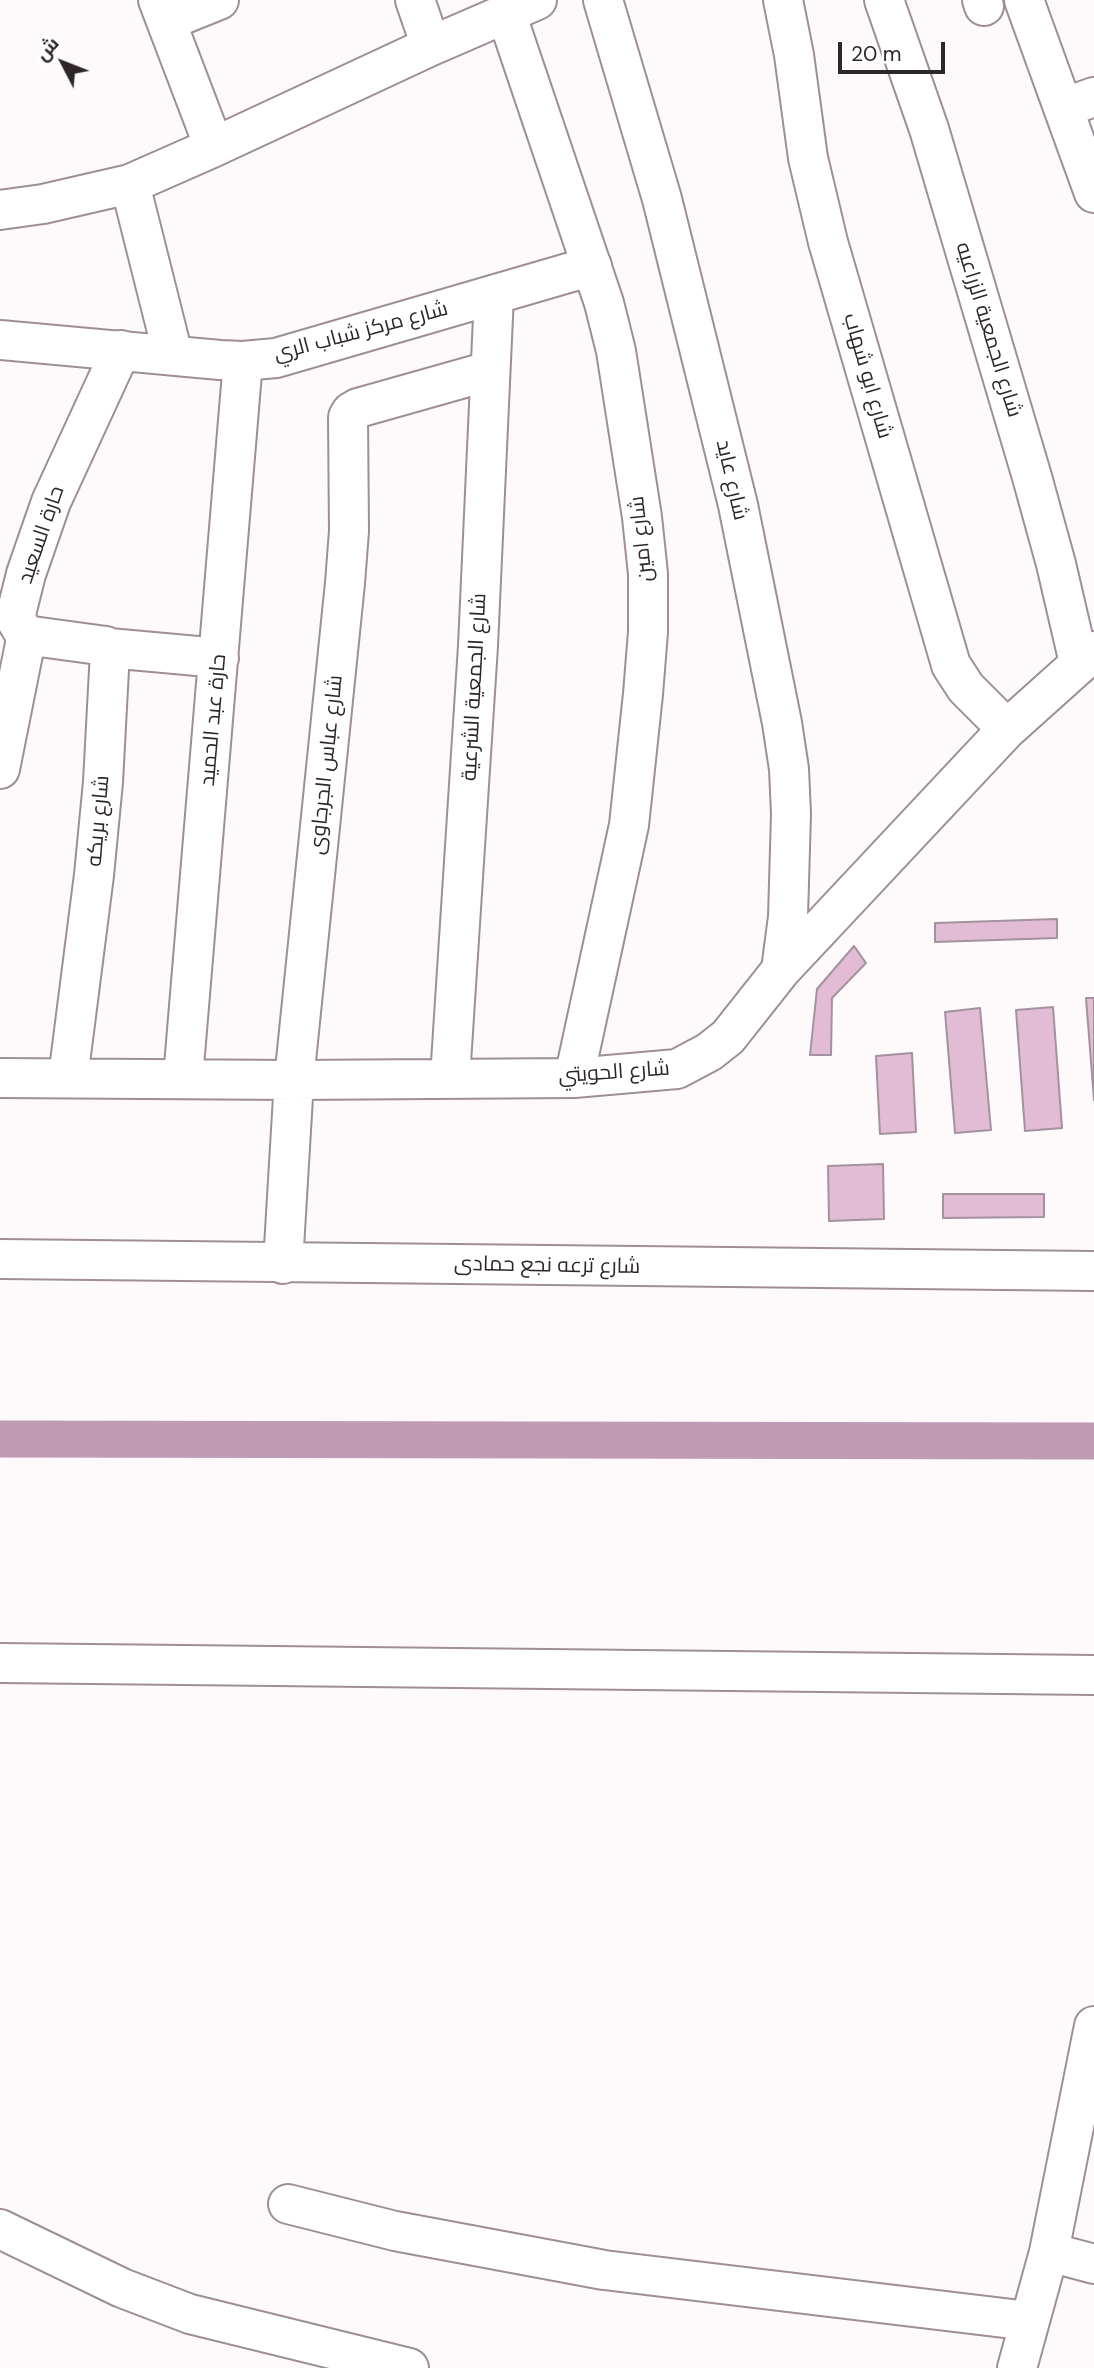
<!DOCTYPE html>
<meta charset="utf-8">
<style>
body{margin:0}
#map{position:relative;width:1094px;height:2368px;overflow:hidden;background:#fefafc;font-family:"DM Sans",Cairo,sans-serif}
canvas{display:block}
.north{position:absolute;left:28px;top:28px;width:70px;height:70px;-webkit-text-stroke:5px #fff;paint-order:stroke;rotate:312deg;font-size:19px;font-weight:700;line-height:28px;text-align:center;color:#2d262b}
.north::after{content:'';display:block;margin:auto;width:24px;height:32px;background:#2d262b;clip-path:polygon(50% 0,100% 100%,50% 72%,0 100%)}
.scale{position:absolute;left:838px;top:42px;width:107px;height:32px;box-sizing:border-box;border:4px solid #2d262b;border-top:0;padding-left:9px;font-size:21px;line-height:24px;white-space:nowrap;color:#2d262b;-webkit-text-stroke:5px #fff;paint-order:stroke}
</style>
<div id="map">
<canvas width="1094" height="2368"></canvas>
<div class="north">ش</div>
<div class="scale">20 m</div>
</div>
<script>
const ctx = document.querySelector('canvas').getContext('2d');
ctx.lineJoin = 'round';
const shape = rows => new Path2D(rows.map(r => 'M' + r).join(''));
function stroke(path, color, width, dash) { ctx.strokeStyle = color; ctx.lineWidth = width; ctx.lineCap = dash ? 'butt' : 'round'; ctx.setLineDash(dash || []); ctx.stroke(path); }
function paint(path, color) { ctx.fillStyle = color; ctx.fill(path, 'evenodd'); }
function write(font, color, halo, rows, align = 'center') {
  ctx.font = font + ' "DM Sans",Cairo,sans-serif'; ctx.lineWidth = 6; ctx.setLineDash([]); ctx.textBaseline = 'middle'; ctx.strokeStyle = halo; ctx.fillStyle = color; for (const [text, x, y, turn = 0] of rows) {
    ctx.save(); ctx.translate(x, y); ctx.rotate((+turn || 0) * Math.PI / 180); ctx.textAlign = isNaN(turn) ? turn : align; if (halo) ctx.strokeText(text, 0, 0); ctx.fillText(text, 0, 0); ctx.restore();
  }
}
stroke(shape([
 [0,1439,1094,1441]
]), '#c09bb4', 37);
const building = shape([
 [1057,919,1057,938,935,942,935,923,1057,919],
 [854,946,866,963,832,998,831,1055,810,1055,817,989,854,946],
 [1086,998,1094,998,1094,1100,1086,998],
 [1053,1007,1062,1128,1025,1131,1016,1010,1053,1007],
 [980,1008,991,1130,955,1133,945,1012,980,1008],
 [912,1053,916,1132,880,1134,876,1056,912,1053],
 [883,1164,884,1219,829,1221,828,1166,883,1164],
 [943,1194,1044,1194,1044,1217,943,1218,943,1194]
]);
paint(building, '#e2bcd5');
stroke(building, '#a3919d', 2);
const street = shape([
 [158,0,214,147],
 [415,0,431,46],
 [603,0,662,199,738,505,782,723,789,769,791,814,788,917,781,970],
 [783,0,794,55,808,158,828,242,951,665,966,688,1007,729],
 [884,0,929,129,1032,477,1056,564,1079,663],
 [982,0,984,6],
 [1024,0,1094,193],
 [506,13,604,303,616,351,642,517,648,574,648,632,643,694,629,825,574,1078],
 [167,21,219,0],
 [1063,108,1094,97],
 [130,184,173,355],
 [0,210,43,204,130,184,214,147,431,46,537,0],
 [25,635,106,646,110,651,103,782,94,875,68,1078],
 [109,648,219,658],
 [0,769,25,644,25,635,15,618,26,574,51,502,121,350],
 [0,1078,294,1080,574,1078,677,1069,709,1052,728,1037,781,970,1007,729,1094,651],
 [183,1078,243,361],
 [450,1078,478,646,494,295],
 [283,1264,294,1080,345,583,349,531,348,417,351,412,358,408,489,371],
 [288,2204,395,2231,604,2270,1029,2321],
 [0,2229,122,2288,190,2314,409,2368],
 [1049,2252,1094,2264],
 [1017,2368,1049,2252,1094,2026]
]);
const secondary = shape([
 [0,340,220,360,243,361,276,358,592,266],
 [0,1259,1094,1271]
]);
const primary = shape([
 [0,1663,1094,1675]
]);
stroke(street, '#9f8d99', 42);
stroke(secondary, '#9f8d99', 42);
stroke(primary, '#9f8d99', 42);
stroke(street, '#fff', 38);
stroke(secondary, '#fff', 38);
stroke(primary, '#fff', 38);
write('21px', '#2d262b', '#fff', [
 ["شارع الجمعية الزراعيه",988,330,73],
 ["شارع مركز شباب الري",361,332,-15],
 ["شارع ابو شهاب",867,376,74],
 ["شارع عايد",731,480,77],
 ["حارة السعيد",42,535,-71],
 ["شارع امين",642,539,-96],
 ["شارع الجمعية الشرعية",475,687,-87],
 ["حارة عبد الحميد",214,720,-85],
 ["شارع عباس الجرجاوى",327,765,-84],
 ["شارع بريكه",99,821,-85],
 ["شارع الحويتي",614,1073,-4],
 ["شارع ترعه نجع حمادى",547,1266,1]
]);
</script>
